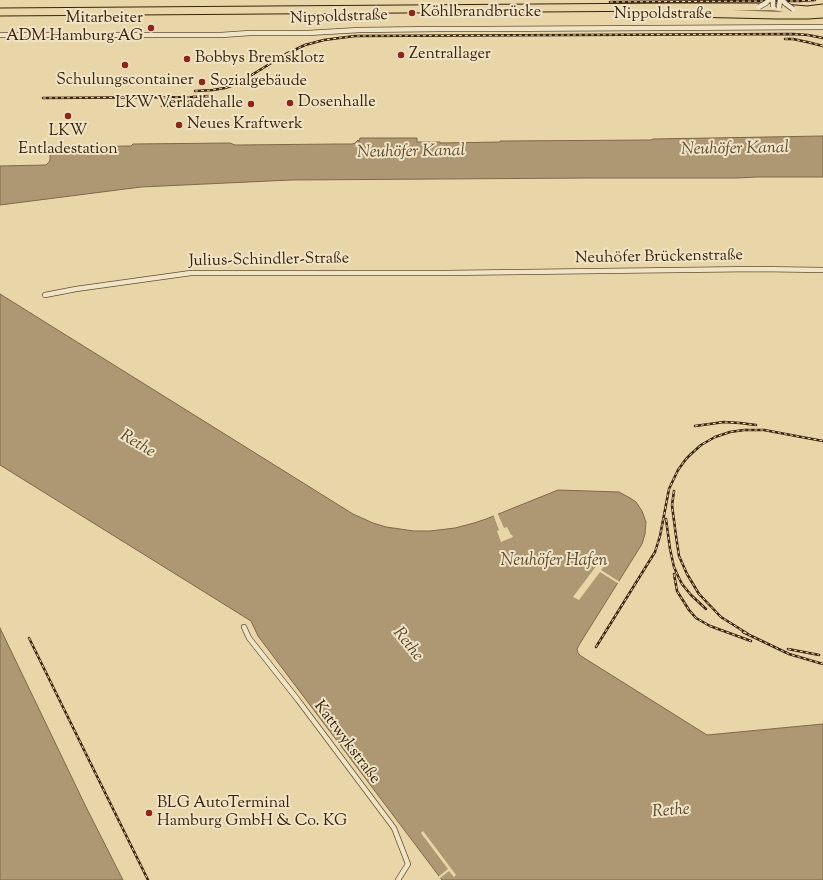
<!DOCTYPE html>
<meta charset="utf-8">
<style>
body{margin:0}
canvas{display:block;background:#e8d6a9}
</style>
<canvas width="823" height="880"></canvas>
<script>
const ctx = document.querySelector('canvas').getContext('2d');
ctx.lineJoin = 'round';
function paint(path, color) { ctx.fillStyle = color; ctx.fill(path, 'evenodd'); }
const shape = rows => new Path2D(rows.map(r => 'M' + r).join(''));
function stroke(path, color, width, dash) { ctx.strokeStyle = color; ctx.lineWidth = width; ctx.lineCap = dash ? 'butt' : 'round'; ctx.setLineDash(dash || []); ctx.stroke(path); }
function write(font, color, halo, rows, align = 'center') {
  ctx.font = font + ' "Sorts Mill Goudy",serif'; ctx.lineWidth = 4; ctx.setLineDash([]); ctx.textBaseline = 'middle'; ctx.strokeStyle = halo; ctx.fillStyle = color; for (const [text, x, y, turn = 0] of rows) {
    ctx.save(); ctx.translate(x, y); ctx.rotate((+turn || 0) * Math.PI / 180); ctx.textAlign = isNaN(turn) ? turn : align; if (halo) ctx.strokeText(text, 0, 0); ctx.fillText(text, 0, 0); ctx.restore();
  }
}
const water = shape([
 [823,136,823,177,757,177,738,178,588,178,291,180,141,187,0,205,0,166,46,165,49,162,50,160,50,147,131,146,133,144,230,143,235,145,339,144,352,144,355,143,358,140,359,142,360,138,417,138,417,142,440,142,440,143,500,142,500,141,651,140,653,139,823,136],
 [0,294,353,514,373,523,386,527,414,531,430,531,455,528,474,523,486,519,558,490,619,492,630,498,636,502,642,511,646,522,645,534,642,544,579,645,577,649,578,653,581,656,707,735,823,724,823,880,442,880,258,636,251,621,0,465,0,294],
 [0,628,86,807,123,880,0,880,0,628]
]);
paint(water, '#ad9873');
stroke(water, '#7f6849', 1);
paint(shape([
 [497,512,504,528,507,527,511,535,512,535,513,537,501,542,497,531,499,530,493,514],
 [600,561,605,565,601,570,620,582,619,584,600,572,579,600,573,597],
 [423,831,456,875,454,877,449,871,439,879,438,877,448,869,421,833]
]), '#e8d6a9');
const street = shape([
 [0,35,221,35,250,33,308,33,359,30,438,29,486,29,823,27],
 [45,295,76,289,191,273,444,273,757,269,823,270],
 [244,627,249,638,298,700,394,828,408,864,398,880]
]);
const primary = shape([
 [0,12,672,7,773,7,807,10,823,8],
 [644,12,776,15,808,15,823,14]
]);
stroke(street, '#664e31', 6);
stroke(primary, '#3b2109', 9);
stroke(street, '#f0e4c7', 4.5);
stroke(primary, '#e8d6a9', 7);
const rail = shape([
 [610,2,765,1,799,1,815,0],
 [785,39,793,39,807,42,823,46],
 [195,91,213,90,225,88,234,85,250,76,286,54,305,45,324,40,355,36,793,34,808,35,823,38],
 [43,98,192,97,209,96],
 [162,106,210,105],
 [695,426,724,422,740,423,756,425],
 [674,491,672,505,673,513,676,536,679,556,687,574,699,594,721,617,748,634],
 [666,519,670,549,674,567,678,576,682,584,691,595,706,609],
 [674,574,677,591,689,610,696,618,710,626,751,641],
 [743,632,789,654,823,664],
 [29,638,148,880],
 [596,647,655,552,660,536,669,489,678,470,686,459,691,454,701,445,715,437,730,432,744,430,764,430,823,441],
 [788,649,819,655]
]);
stroke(rail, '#3b2109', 2.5);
stroke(rail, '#f0e4c7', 1, [3]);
const streetBridge = shape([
 [773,0,773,7],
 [782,0,786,4,793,9],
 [759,7,766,3,769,0],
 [779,8,780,0]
]);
stroke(streetBridge, '#664e31', 6, []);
stroke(streetBridge, '#f0e4c7', 4.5);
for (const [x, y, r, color] of [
 [412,13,4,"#8f2418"],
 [151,28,4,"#8f2418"],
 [401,55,4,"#8f2418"],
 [187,59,4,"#8f2418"],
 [125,65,4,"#8f2418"],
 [202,82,4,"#8f2418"],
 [290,103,4,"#8f2418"],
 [251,104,4,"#8f2418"],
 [68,116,4,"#8f2418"],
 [179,125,4,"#8f2418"],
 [149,813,4,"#8f2418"]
]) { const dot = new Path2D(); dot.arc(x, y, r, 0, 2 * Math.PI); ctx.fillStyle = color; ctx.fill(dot); stroke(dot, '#f0e4c7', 1.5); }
write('16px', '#3b2109', '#f0e4c7', [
 ["Köhlbrandbrücke",420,13],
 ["Mitarbeiter",143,19,"right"],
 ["ADM Hamburg AG",143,37,"right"],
 ["Zentrallager",409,55],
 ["Bobbys Bremsklotz",195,59],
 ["Schulungscontainer",125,81,"center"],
 ["Sozialgebäude",210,82],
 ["Dosenhalle",298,103],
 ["LKW Verladehalle",243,104,"right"],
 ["Neues Kraftwerk",187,125],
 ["LKW",68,132,"center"],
 ["Entladestation",68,150,"center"],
 ["BLG AutoTerminal",157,804],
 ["Hamburg GmbH & Co. KG",157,822]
], 'left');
write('16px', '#3b2109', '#f0e4c7', [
 ["Nippoldstraße",663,15],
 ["Nippoldstraße",339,18,-2],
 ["Neuhöfer Brückenstraße",659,258,-1],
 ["Julius-Schindler-Straße",269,261,-1],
 ["Kattwykstraße",346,743,53]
]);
write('italic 17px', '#5d4529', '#f0e4c7', [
 ["Neuhöfer Kanal",735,150,-1],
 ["Neuhöfer Kanal",411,153,-1],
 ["Rethe",137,445,31],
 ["Neuhöfer Hafen",554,562],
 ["Rethe",407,645,51],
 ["Rethe",671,812,-4]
]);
</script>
